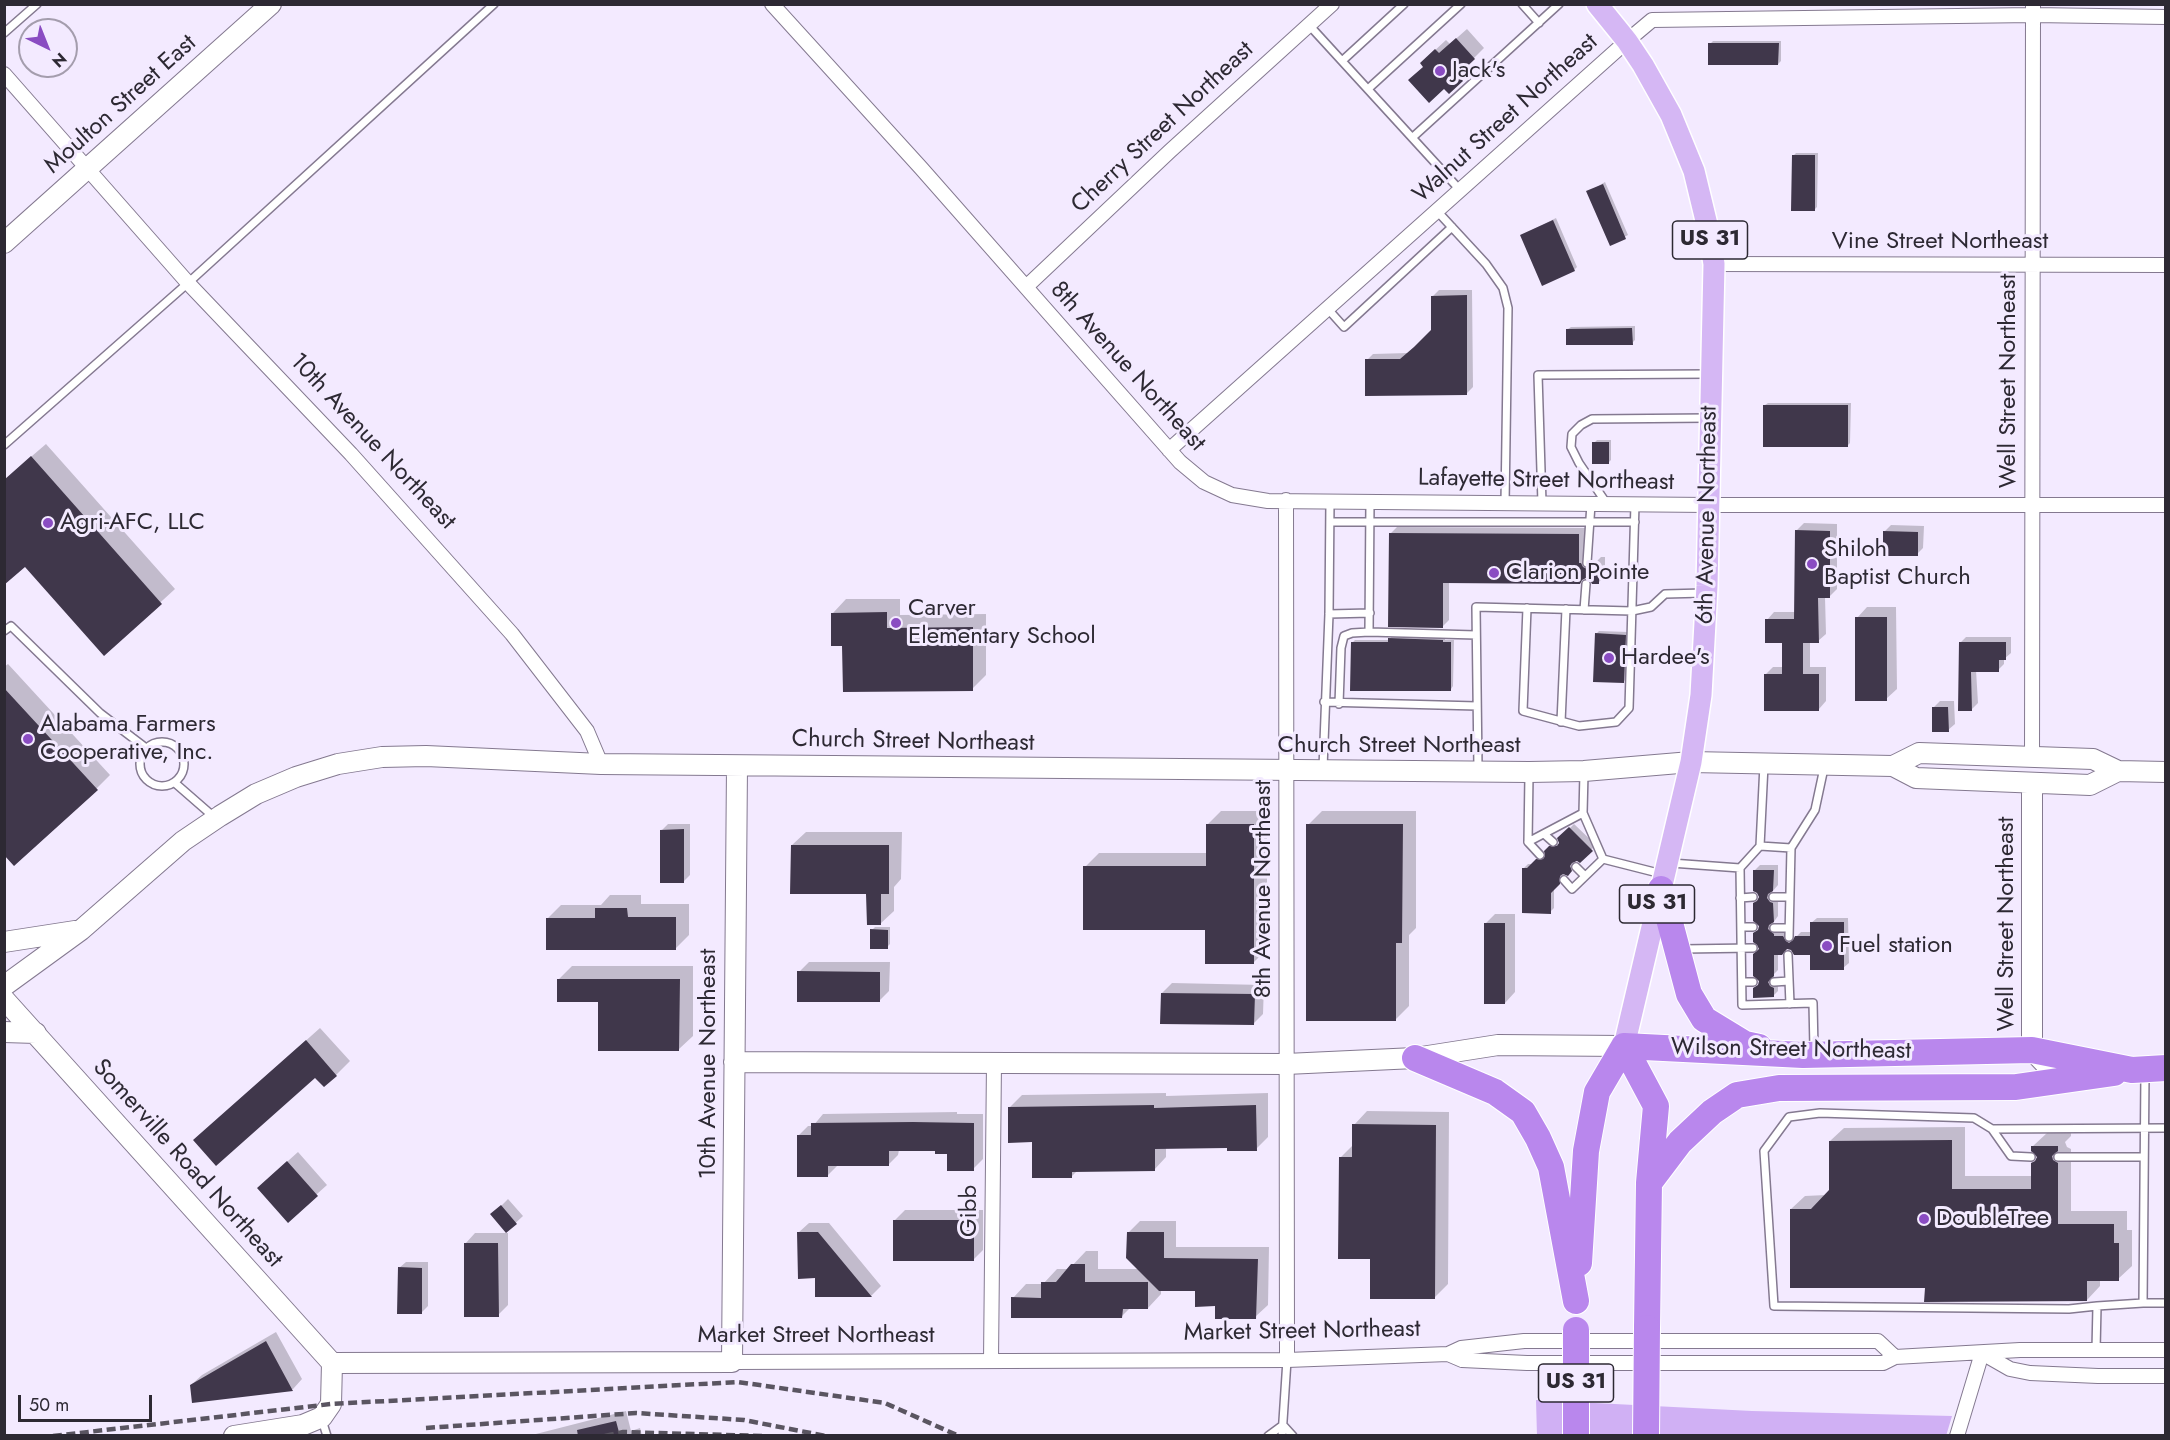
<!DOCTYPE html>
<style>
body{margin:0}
#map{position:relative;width:2170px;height:1440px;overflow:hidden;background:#f3eaff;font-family:Jost,sans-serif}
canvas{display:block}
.frame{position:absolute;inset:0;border:6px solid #2d2933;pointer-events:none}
.north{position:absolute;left:18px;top:18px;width:60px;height:60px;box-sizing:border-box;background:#f3eaff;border:2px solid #a49dad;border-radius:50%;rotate:137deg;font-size:16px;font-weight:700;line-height:24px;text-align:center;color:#2d2933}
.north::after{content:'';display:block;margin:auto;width:21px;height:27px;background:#8a4cc2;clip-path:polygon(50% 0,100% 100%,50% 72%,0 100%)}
.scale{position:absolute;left:18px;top:1395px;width:134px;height:27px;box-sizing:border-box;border:3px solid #2d2933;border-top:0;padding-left:8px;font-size:18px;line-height:21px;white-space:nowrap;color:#2d2933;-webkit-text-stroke:4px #f3eaff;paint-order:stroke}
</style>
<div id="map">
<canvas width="2170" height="1440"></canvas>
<div class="frame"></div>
<div class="north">N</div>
<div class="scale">50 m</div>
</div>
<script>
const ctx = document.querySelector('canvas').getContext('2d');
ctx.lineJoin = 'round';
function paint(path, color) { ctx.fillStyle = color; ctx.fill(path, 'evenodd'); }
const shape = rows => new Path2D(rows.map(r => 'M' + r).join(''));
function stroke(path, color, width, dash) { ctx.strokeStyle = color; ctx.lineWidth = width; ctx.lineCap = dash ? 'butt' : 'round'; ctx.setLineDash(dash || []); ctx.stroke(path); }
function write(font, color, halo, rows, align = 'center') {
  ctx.font = font + ' Jost,sans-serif'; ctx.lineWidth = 6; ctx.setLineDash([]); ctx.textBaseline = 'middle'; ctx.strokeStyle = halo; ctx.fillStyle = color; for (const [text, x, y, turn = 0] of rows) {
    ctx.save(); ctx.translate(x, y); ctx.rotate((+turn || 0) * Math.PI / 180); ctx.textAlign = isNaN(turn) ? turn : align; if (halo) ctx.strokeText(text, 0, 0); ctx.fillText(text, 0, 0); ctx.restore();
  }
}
paint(shape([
 [1536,1400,1752,1411,1952,1416,1946,1436,1537,1436]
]), '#d0b0f4');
paint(shape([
 [1467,29,1484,48,1467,65,1472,70,1462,80,1424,66,1432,53,1446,40,1450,44],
 [1713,41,1781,41,1781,61,1778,64,1710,44],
 [1796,153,1818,153,1817,207,1814,210,1793,156],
 [1605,182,1628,235,1611,244,1588,192],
 [1556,218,1577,267,1574,270,1522,235],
 [1439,290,1472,290,1473,387,1466,394,1367,360,1373,354,1408,353,1433,330,1432,297],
 [1635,326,1635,340,1632,343,1568,329,1571,327],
 [1768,403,1851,403,1850,443,1847,446,1765,405],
 [1597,440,1611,440,1611,460,1609,462,1594,443],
 [46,444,175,589,104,654,25,564,4,480],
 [1804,523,1837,524,1837,589,1829,597,1825,597,1826,634,1818,641,1810,642,1810,667,1826,667,1826,701,1819,709,1765,675,1773,667,1783,667,1783,642,1767,620,1774,612,1796,612,1796,531],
 [1891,525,1924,526,1923,548,1917,554,1884,532],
 [1397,527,1585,528,1584,557,1595,563,1601,557,1605,557,1605,576,1598,583,1586,577,1580,583,1449,582,1449,620,1442,627,1390,534],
 [846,599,900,599,900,615,986,614,986,675,972,689,844,644,833,613],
 [1867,607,1896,607,1897,689,1886,699,1857,618],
 [1599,631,1628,632,1626,679,1623,682,1596,634],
 [1392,636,1445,637,1445,640,1454,640,1453,686,1451,689,1352,643,1355,640,1389,640],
 [1966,637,2011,637,2011,653,2004,659,2004,664,1998,670,1976,670,1978,703,1972,709,1960,643],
 [8,664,110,775,96,789,4,853,4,667],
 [1940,701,1954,701,1955,724,1948,730,1933,708],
 [1221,811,1267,811,1267,949,1253,963,1207,929,1085,867,1099,853,1207,853,1207,825],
 [1322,811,1416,811,1416,928,1409,935,1409,1006,1395,1020,1308,825],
 [668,824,690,824,690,875,684,881,662,830],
 [1574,824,1596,845,1580,861,1574,861,1576,866,1567,874,1564,873,1564,878,1554,887,1554,908,1550,912,1523,869,1528,864,1533,864,1542,855,1547,856,1546,852,1555,843,1559,844,1559,839],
 [806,832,902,832,901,879,894,887,894,911,880,924,868,893,792,845],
 [1760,865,1778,865,1778,885,1772,892,1775,897,1778,898,1778,916,1773,923,1778,928,1778,932,1788,932,1791,937,1795,938,1801,932,1811,932,1811,923,1817,918,1848,918,1849,963,1843,968,1812,953,1789,948,1778,953,1778,970,1773,975,1775,981,1778,982,1778,991,1773,996,1754,988,1760,983,1760,949,1754,933,1760,928,1754,903,1760,897,1754,871],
 [610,895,641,895,641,904,689,904,689,935,675,949,548,918,561,905,601,905],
 [1495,914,1515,914,1515,992,1505,1003,1485,924],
 [875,927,890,927,890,944,887,947,872,930],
 [809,962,890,962,889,991,879,1001,799,972],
 [572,966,693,966,693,1036,679,1049,600,1001,558,980],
 [1172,983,1264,985,1263,1014,1253,1024,1162,993],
 [320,1028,350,1061,336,1075,324,1085,316,1076,209,1127],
 [1166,1093,1166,1096,1268,1093,1268,1137,1256,1149,1228,1146,1166,1147,1166,1157,1154,1170,1078,1170,1072,1176,1033,1141,1010,1107,1022,1095],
 [1367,1111,1449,1112,1448,1284,1434,1298,1371,1257,1340,1158,1353,1145,1354,1125],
 [957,1112,957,1114,983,1114,983,1159,973,1169,949,1153,937,1150,899,1150,898,1155,888,1165,838,1165,828,1175,798,1136,808,1126,813,1126,823,1114],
 [1965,1127,1965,1176,2033,1176,2038,1158,2033,1146,2047,1133,2071,1133,2071,1136,2065,1142,2067,1147,2071,1149,2071,1211,2127,1211,2127,1230,2132,1230,2132,1266,2118,1279,2100,1280,2100,1286,2087,1300,1926,1286,1791,1209,1805,1196,1826,1195,1830,1191,1830,1141,1844,1128],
 [298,1152,327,1185,288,1220,269,1178],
 [508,1199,523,1216,507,1231,499,1208],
 [905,1210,983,1210,983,1250,973,1260,895,1220],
 [1140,1221,1176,1221,1176,1247,1269,1247,1268,1305,1255,1317,1217,1305,1197,1290,1161,1289,1161,1294,1148,1308,1130,1308,1122,1316,1013,1298,1026,1284,1043,1284,1057,1269,1069,1269,1086,1251,1098,1251,1098,1269,1139,1269,1128,1233],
 [809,1223,829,1223,881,1286,871,1296,816,1295,817,1277,798,1233],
 [475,1233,508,1233,508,1305,498,1315,465,1244],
 [406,1262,428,1262,428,1306,421,1313,399,1268],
 [276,1332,302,1379,293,1389,193,1402,191,1385,202,1375],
 [626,1411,631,1431,640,1428,642,1436,528,1436]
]), '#0003');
paint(shape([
 [1456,38,1475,59,1458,75,1463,81,1449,94,1444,89,1429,103,1408,80,1423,67,1420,63,1435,49,1439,53],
 [1708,43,1779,43,1778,65,1708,65],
 [1792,155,1815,155,1815,211,1791,211],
 [1603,184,1626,239,1610,246,1586,191],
 [1553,220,1575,271,1542,286,1520,235],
 [1467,295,1467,395,1365,396,1365,359,1400,359,1414,347,1431,330,1431,296],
 [1632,328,1633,345,1566,345,1566,329],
 [1763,405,1848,405,1848,447,1763,447],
 [1592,442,1609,442,1609,464,1592,464],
 [31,456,162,604,104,656,25,567,4,585,4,480],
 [1795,530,1830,531,1830,598,1818,598,1819,643,1803,643,1803,674,1819,674,1819,711,1764,711,1764,674,1782,674,1782,643,1765,643,1765,619,1794,619],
 [1883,531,1918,532,1918,556,1883,556],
 [1389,533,1579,534,1579,563,1581,563,1583,567,1587,569,1591,567,1593,563,1599,563,1599,584,1592,584,1590,580,1586,578,1582,580,1580,584,1443,583,1443,628,1388,627],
 [887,612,887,628,973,627,973,691,843,692,842,646,831,646,831,613],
 [1855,617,1887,617,1887,701,1855,701],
 [1595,633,1626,635,1624,683,1593,682],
 [1388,638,1443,640,1443,642,1451,642,1451,691,1350,691,1351,642,1388,642],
 [1959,642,2006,642,2006,660,1999,660,1999,672,1971,672,1972,711,1958,711],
 [4,688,98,790,14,866,4,855],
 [1932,707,1948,707,1949,732,1932,732],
 [1206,824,1254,824,1254,964,1205,964,1205,930,1083,930,1083,866,1206,866],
 [1306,824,1403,824,1402,943,1396,943,1396,1021,1306,1021],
 [1569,827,1593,851,1580,863,1577,861,1572,863,1570,866,1572,871,1568,876,1563,874,1560,876,1560,884,1551,893,1551,914,1522,913,1522,868,1527,868,1536,859,1543,859,1545,856,1544,851,1549,846,1557,846,1559,843,1557,838],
 [684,829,684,883,660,883,660,830],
 [791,845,889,845,889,894,881,894,881,925,867,925,866,894,790,894],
 [1753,870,1774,870,1773,891,1768,894,1767,898,1770,902,1773,903,1774,922,1769,925,1768,929,1774,934,1774,936,1783,936,1786,941,1789,943,1793,940,1795,936,1810,936,1810,922,1844,922,1844,970,1810,970,1810,955,1794,955,1791,950,1787,949,1782,955,1774,955,1774,976,1768,982,1770,986,1774,988,1774,997,1753,998,1753,988,1758,985,1759,981,1753,976,1753,954,1759,949,1757,945,1753,942,1753,933,1758,930,1759,926,1753,921,1753,903,1757,901,1759,897,1757,893,1753,891],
 [595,908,627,908,628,917,676,917,676,950,546,950,546,918,595,918],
 [1484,923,1505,923,1505,1004,1484,1004],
 [870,929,888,930,888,949,870,949],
 [797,971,880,972,880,1002,797,1002],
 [557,979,680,979,679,1051,598,1051,598,1002,557,1002],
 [1161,993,1255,994,1254,1025,1160,1024],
 [306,1040,337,1076,324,1087,315,1078,216,1166,193,1140],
 [1154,1105,1154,1108,1256,1105,1257,1151,1227,1151,1227,1148,1155,1149,1155,1171,1072,1172,1072,1178,1032,1178,1032,1142,1008,1143,1008,1107],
 [913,1122,974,1123,974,1171,947,1171,947,1154,935,1154,935,1151,889,1151,889,1166,828,1166,828,1177,797,1177,797,1135,811,1135,811,1123],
 [1352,1124,1436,1125,1435,1299,1370,1299,1370,1259,1338,1259,1339,1157,1352,1157],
 [1952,1140,1952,1189,2031,1189,2031,1163,2035,1161,2037,1157,2031,1151,2031,1146,2058,1146,2058,1151,2052,1156,2053,1160,2058,1163,2058,1224,2114,1224,2114,1243,2119,1243,2119,1281,2087,1281,2087,1301,1924,1302,1925,1288,1790,1288,1790,1209,1811,1209,1829,1190,1829,1141],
 [287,1161,318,1196,288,1223,257,1188],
 [501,1205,517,1224,506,1233,490,1214],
 [893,1220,974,1220,974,1261,893,1261],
 [797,1232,818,1232,872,1297,815,1297,815,1278,798,1279],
 [1127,1232,1164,1232,1164,1258,1258,1259,1256,1319,1215,1319,1215,1306,1195,1307,1195,1291,1159,1291,1126,1258],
 [464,1243,498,1243,499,1317,464,1317],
 [1071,1264,1085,1264,1085,1282,1148,1282,1148,1309,1123,1309,1122,1318,1011,1318,1011,1297,1041,1298,1041,1282,1056,1282],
 [398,1267,422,1268,422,1314,397,1314],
 [266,1341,293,1391,192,1403,190,1385],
 [616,1421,620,1436,578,1436,577,1430]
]), '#40374b');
const lane = shape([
 [1522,4,1539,23],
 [1309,25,1460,190],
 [4,33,37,4],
 [1342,61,1404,4],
 [1368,89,1461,4],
 [1413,137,1559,4],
 [1437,211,1486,264,1503,288,1508,308,1505,503],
 [1327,308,1344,327,1452,227],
 [4,445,188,283,494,4],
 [1542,503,1538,375,1710,374],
 [1607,504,1579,463,1571,447,1572,434,1581,425,1592,419,1709,418],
 [1330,522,1635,522],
 [1587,563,1591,504],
 [1527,608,1523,711,1579,726,1616,722,1629,708,1635,504],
 [1584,610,1586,584],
 [1329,614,1370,613],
 [4,631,11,626,100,713,146,748],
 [1369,632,1370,501],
 [1324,702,1477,706],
 [1339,704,1341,648,1344,636,1352,633,1369,632,1476,635],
 [1561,722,1566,609],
 '140 764a22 22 0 1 1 44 0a22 22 0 1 1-44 0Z',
 [1323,768,1329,614,1330,501],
 [1478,768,1476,607,1632,611,1651,607,1665,594,1704,593],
 [1584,773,1583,813,1603,859],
 [1529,775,1528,842,1540,855],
 [175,783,214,817],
 [1544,834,1553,842],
 [1528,842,1583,813],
 [1760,846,1764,765],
 [1671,863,1740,868,1760,846,1791,848],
 [1576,867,1585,876],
 [1740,868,1742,1005,1813,1003,1814,1049],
 [1564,880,1572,889,1603,859,1662,874],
 [1773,897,1789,897],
 [1740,898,1753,897],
 [1741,927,1753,927],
 [1774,928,1789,928],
 [1789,937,1791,848,1815,810,1824,768],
 [1683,949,1753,948],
 [1788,955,1790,1004],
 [1742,982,1753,982],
 [1774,982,1789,981],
 [2145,1073,2143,1303,2166,1303],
 [1992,1129,2011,1156,2031,1157],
 [2058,1157,2144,1157],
 [2097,1306,2069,1309,1774,1306,1764,1151,1789,1117,1820,1113,1974,1118,1992,1129,2166,1128],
 [2096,1350,2097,1306,2143,1303],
 [322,1420,327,1436],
 [1283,1425,1293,1436],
 [1268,1436,1283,1425],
 [1282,1436,1287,1360]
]);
const street = shape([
 [772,4,921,168,1180,462,1204,482,1232,495,1268,501,1708,505,2166,505],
 [4,74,188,283,351,454,512,634,587,731,601,764],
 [1714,264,2166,265],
 [1026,287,1170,151,1332,4],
 [1169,450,1627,41,1652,20,2033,15,2166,17],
 [1286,500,1287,1360],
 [2032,758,2033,4],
 [1982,1353,2010,1369,2030,1373,2098,1376,2166,1376],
 [1448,1354,1461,1348,1524,1341,1878,1341,1895,1357],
 [991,1360,994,1062],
 [732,1362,1287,1360,1448,1354,1462,1360,1527,1363,1883,1363,1895,1357,2020,1350,2166,1350],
 [1957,1436,1982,1353]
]);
const secondary = shape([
 [4,243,271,4],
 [1893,766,1919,753,2093,759,2118,771,2166,772],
 [2032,783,2032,1050,2049,1068,2072,1079],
 [4,942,75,931],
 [4,986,81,930,183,841,220,816,256,794,296,777,338,764,382,757,426,756,601,764,1529,772,1584,771,1691,762,1893,766,1916,778,2090,785,2118,771],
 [4,999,332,1363],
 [4,1032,36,1033],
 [734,1062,1286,1064,1415,1058,1498,1045,1624,1046],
 [234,1436,303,1425,322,1417,331,1404,332,1363,732,1362,737,766]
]);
const primary = shape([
 [1597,4,1627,41,1643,65,1671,115,1694,171,1709,233,1714,264,1707,586,1701,695,1691,762,1624,1046]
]);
const highway = shape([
 [1661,889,1689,994,1704,1019,1745,1044,1759,1047],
 [1624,1046,1803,1055,2032,1050,2132,1070,2166,1068],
 [1624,1046,1656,1106,1649,1183,1647,1328],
 [1415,1058,1495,1092,1523,1112,1538,1138,1551,1167,1576,1301],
 [1649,1183,1680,1142,1712,1112,1737,1095,1779,1088,2016,1087,2114,1073],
 [1579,1263,1586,1151,1597,1092,1624,1046]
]);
stroke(lane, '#847990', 10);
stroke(street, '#847990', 16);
stroke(secondary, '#847990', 22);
stroke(primary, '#fff', 24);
stroke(highway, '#fff', 28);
stroke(lane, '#fff', 7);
stroke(street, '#fff', 14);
stroke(secondary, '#fff', 20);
stroke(primary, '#d5b7f4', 21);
stroke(highway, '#b987ed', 26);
stroke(shape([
 [426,1428,636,1413,744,1420,826,1436],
 [53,1436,331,1404,738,1382,885,1403,959,1436],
 [605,1436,623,1432,763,1436]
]), '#5a5561', 4.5, [9, 4.5]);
const highwayBridge = shape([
 [1576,1436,1576,1330],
 [1646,1436,1647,1328]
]);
stroke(highwayBridge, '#fff', 28, []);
stroke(highwayBridge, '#b987ed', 26);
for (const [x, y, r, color] of [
 [1440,71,6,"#8a4cc2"],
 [48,523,6,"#8a4cc2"],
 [1812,564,6,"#8a4cc2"],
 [1494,573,6,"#8a4cc2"],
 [896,623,6,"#8a4cc2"],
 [1609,658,6,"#8a4cc2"],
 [28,739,6,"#8a4cc2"],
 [1827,946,6,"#8a4cc2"],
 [1924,1219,6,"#8a4cc2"]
]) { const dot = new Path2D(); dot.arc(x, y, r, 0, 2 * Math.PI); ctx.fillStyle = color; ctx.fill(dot); stroke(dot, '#f3eaff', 2); }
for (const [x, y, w] of [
 [1710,240,75],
 [1657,904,75],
 [1576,1383,75]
]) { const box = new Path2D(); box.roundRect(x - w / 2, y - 19, w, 38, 4.5); ctx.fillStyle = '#f3eaff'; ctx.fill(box); stroke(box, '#2d2933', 1.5); }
write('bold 22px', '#2d2933', null, [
 ["US 31",1710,240],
 ["US 31",1657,904],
 ["US 31",1576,1383]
]);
write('24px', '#2d2933', '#f3eaff', [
 ["Jack's",1452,71],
 ["Agri-AFC, LLC",60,523],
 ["Shiloh",1824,550],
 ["Baptist Church",1824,578],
 ["Clarion Pointe",1506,573],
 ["Carver",908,609],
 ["Elementary School",908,637],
 ["Hardee's",1621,658],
 ["Alabama Farmers",40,725],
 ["Cooperative, Inc.",40,753],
 ["Fuel station",1839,946],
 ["DoubleTree",1936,1219]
], 'left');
write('24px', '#2d2933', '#f3eaff', [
 ["Moulton Street East",121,105,-42],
 ["Walnut Street Northeast",1506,119,-42],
 ["Cherry Street Northeast",1163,128,-43],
 ["Vine Street Northeast",1940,242],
 ["8th Avenue Northeast",1127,367,48],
 ["Well Street Northeast",2009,381,-90],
 ["10th Avenue Northeast",372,442,47],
 ["Lafayette Street Northeast",1546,481,1],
 ["6th Avenue Northeast",1708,515,-89],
 ["Church Street Northeast",913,742,1],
 ["Church Street Northeast",1399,746],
 ["8th Avenue Northeast",1264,889,-90],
 ["Well Street Northeast",2007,924,-90],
 ["Wilson Street Northeast",1791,1050,1],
 ["10th Avenue Northeast",709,1064,-90],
 ["Somerville Road Northeast",187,1164,48],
 ["Gibb",970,1211,-90],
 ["Market Street Northeast",1302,1332,-1],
 ["Market Street Northeast",816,1336]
]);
</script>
